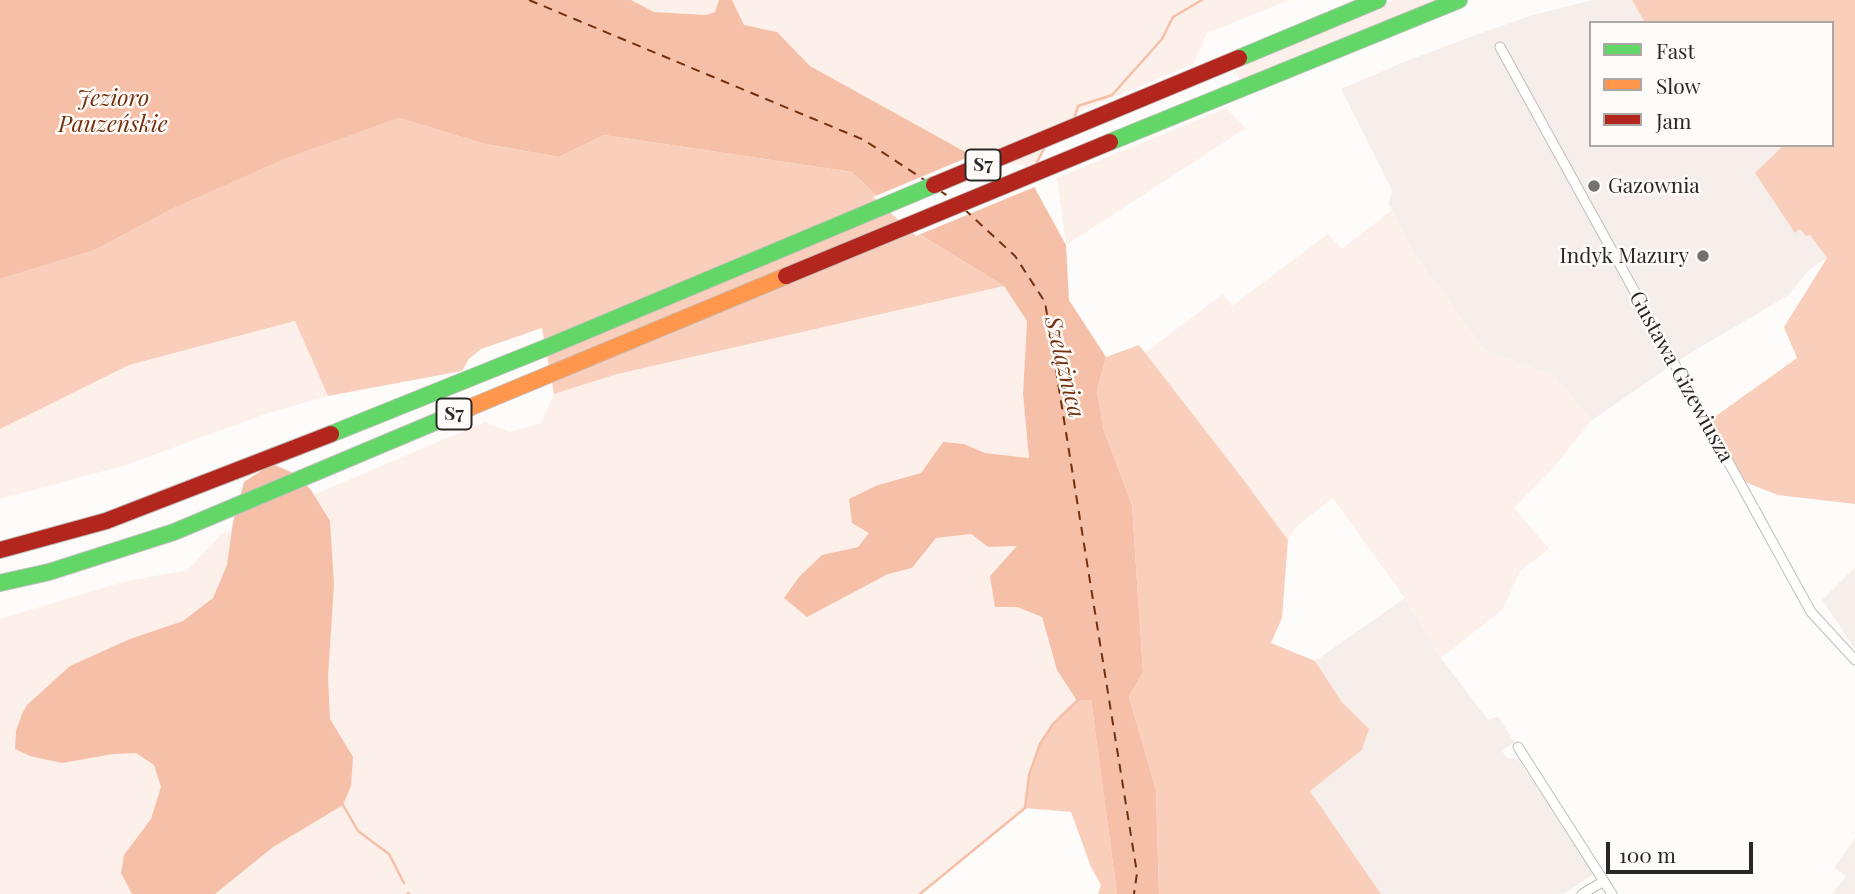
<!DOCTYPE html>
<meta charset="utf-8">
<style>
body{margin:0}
#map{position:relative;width:1855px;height:894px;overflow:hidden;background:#fefcfa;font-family:"Playfair Display",serif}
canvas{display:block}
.legend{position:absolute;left:1589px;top:21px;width:245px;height:126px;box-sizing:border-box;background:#fffbf9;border:2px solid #aaa7a5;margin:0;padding:9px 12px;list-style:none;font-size:21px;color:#2a2827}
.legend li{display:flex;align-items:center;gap:14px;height:35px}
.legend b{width:35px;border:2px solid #aaa7a5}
.scale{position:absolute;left:1606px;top:842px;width:147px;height:32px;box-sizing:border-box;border:4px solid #2a2827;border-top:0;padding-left:9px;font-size:21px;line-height:24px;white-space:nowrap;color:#2a2827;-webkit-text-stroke:5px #fffbf9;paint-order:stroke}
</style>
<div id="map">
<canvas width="1855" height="894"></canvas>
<ul class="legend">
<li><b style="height:9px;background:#63d668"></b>Fast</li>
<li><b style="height:9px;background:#ff974d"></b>Slow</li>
<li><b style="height:9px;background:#b3261e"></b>Jam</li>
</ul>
<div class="scale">100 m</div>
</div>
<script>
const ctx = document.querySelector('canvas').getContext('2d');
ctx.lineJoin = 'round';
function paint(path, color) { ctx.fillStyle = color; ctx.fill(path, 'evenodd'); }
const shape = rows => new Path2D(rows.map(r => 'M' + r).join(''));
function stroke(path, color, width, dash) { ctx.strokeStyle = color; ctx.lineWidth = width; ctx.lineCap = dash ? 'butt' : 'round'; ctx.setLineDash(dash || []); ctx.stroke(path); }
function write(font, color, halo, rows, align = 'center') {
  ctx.font = font + ' "Playfair Display",serif'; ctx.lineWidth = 5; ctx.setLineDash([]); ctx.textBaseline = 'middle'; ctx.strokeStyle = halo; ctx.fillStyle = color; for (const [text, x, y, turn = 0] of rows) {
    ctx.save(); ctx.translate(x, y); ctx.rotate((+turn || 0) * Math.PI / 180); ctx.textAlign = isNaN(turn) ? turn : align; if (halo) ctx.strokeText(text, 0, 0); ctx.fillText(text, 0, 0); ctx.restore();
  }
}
paint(shape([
 [1592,0,1632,0,1645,23,1591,23,1591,145,1784,145,1795,233,1800,229,1810,235,1827,258,1808,271,1789,295,1682,358,1591,421,1555,376,1484,350,1410,247,1389,204,1392,190,1341,89,1404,62,1478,34,1533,15],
 [1855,567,1855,649,1822,600],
 [1405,598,1441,658,1488,720,1498,716,1514,742,1502,751,1507,758,1518,759,1594,874,1563,894,1381,894,1310,791,1362,750,1369,729,1342,702,1315,661],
 [1855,838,1855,894,1832,894,1846,876,1834,868]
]), '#f6eeea');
paint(shape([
 [631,0,719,0,719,1,715,12,706,15,654,12],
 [732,0,1289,0,1207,33,1193,64,1076,113,1073,121,1052,135,1029,178,978,159,810,66,777,32,744,26],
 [1394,0,1442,0,1240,81,1235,68],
 [1226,108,1246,128,1066,245,1057,178],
 [1392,210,1410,247,1484,350,1555,376,1591,421,1554,467,1514,508,1549,549,1520,571,1503,609,1441,658,1405,598,1333,498,1298,525,1288,540,1145,353,1223,294,1232,306,1328,234,1342,249],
 [1004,286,1027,321,1023,394,1029,458,985,453,964,444,943,442,921,473,878,485,869,533,858,547,822,555,807,617,888,574,912,568,936,538,971,534,988,547,1018,546,995,607,1017,607,1042,617,1057,670,1077,701,1053,724,1029,775,1025,808,920,894,0,894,0,619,123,582,188,570,221,534,485,422,509,432,541,423,554,394,617,373],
 [296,321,328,396,265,414,126,465,0,499,0,429,129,365]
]), '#fdefea');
paint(shape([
 [1632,0,1855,0,1855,504,1778,495,1737,479,1706,423,1797,358,1784,327,1827,258,1810,235,1806,236,1800,229,1795,233,1755,173,1784,145,1832,145,1832,23,1645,23],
 [399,118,485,144,559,157,604,135,852,172,911,229,1004,286,617,374,554,394,542,328,481,349,469,359,462,371,328,396,295,321,129,365,0,429,0,279,95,250,172,209,286,157],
 [1139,345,1236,470,1288,540,1282,618,1271,643,1315,661,1342,702,1369,729,1362,750,1310,791,1381,894,1159,894,1156,790,1129,697,1143,672,1132,505,1104,431,1097,391,1106,357],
 [1091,700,1117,894,1098,894,1101,885,1091,867,1071,812,1025,808,1029,775,1040,744,1053,724,1077,701]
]), '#f9cebb');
paint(shape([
 [0,0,631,0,654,12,706,15,715,12,719,0,732,0,744,25,777,32,810,66,978,159,1025,170,1066,245,1069,300,1106,357,1097,391,1104,431,1132,505,1143,672,1129,697,1156,790,1159,894,1117,894,1091,700,1077,701,1057,670,1042,617,1017,607,995,607,990,576,1017,546,988,547,971,534,936,538,912,568,888,574,807,617,784,598,799,577,822,555,858,547,869,533,852,523,849,499,878,485,921,473,943,442,964,444,985,453,1029,458,1023,394,1027,321,1004,286,911,229,852,172,604,135,559,157,485,144,399,118,286,158,172,209,95,250,0,279],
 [272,464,298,475,311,490,330,521,334,584,328,677,330,719,353,757,351,786,343,805,273,847,215,894,132,894,121,873,124,855,151,819,161,787,154,765,136,753,113,754,62,763,30,756,15,749,16,731,22,714,27,705,70,666,130,639,183,621,213,598,227,565,233,522,244,482]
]), '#f6c0a8');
paint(shape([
 [976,154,1026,167,1037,186,916,236,873,197]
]), '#fefcfa');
stroke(shape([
 [1074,119,1078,106,1112,95,1162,39,1173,17,1202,0],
 [1035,166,1045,147],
 [343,805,358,831,389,854,404,883],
 [408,893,409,894],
 [920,894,1025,808,1029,775,1040,744,1053,724,1077,701]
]), '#f6c0a8', 2.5);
stroke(shape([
 [529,0,864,140,926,181],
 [939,190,952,199],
 [964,209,1015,256,1045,302,1137,873,1134,894]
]), '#74300d', 2, [9, 7]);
const street = shape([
 [1500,47,1811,612,1855,660],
 [1518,747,1612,894],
 [1582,894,1604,881]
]);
const fast = shape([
 [1239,58,1378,0],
 [1110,142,1459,0],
 [331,434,550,346,934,185],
 [0,583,49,572,174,532,471,407]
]);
const slow = shape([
 [471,407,786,276]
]);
const jam = shape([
 [934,185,1239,58],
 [786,276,1110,142],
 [0,550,106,521,331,434]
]);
stroke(street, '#c0bebc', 11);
stroke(fast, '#c0bebc', 18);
stroke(slow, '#c0bebc', 18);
stroke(jam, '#c0bebc', 18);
stroke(street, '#fffffe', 9);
stroke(fast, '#63d668', 16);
stroke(slow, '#ff974d', 16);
stroke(jam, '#b3261e', 16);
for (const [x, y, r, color] of [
 [1594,186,7,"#747271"],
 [1703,256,7,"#747271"]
]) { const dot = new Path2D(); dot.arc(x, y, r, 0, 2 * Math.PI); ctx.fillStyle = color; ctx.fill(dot); stroke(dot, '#fffbf9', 2.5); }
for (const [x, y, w] of [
 [983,165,35],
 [454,414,35]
]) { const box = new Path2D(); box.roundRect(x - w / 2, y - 15.5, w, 31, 5); ctx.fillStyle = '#fffbf9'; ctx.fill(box); stroke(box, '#2a2827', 2); }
write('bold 19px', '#2a2827', null, [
 ["S7",983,165],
 ["S7",454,414]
]);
write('21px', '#2a2827', '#fffbf9', [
 ["Gazownia",1608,186],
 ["Indyk Mazury",1689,256,"right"]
], 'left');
write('21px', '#2a2827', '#fffbf9', [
 ["Gustawa Gizewiusza",1681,377,61]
]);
write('italic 23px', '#74300d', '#fffbf9', [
 ["Jezioro",113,99],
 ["Pauzeńskie",113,125],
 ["Szelążnica",1064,367,76]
]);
</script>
